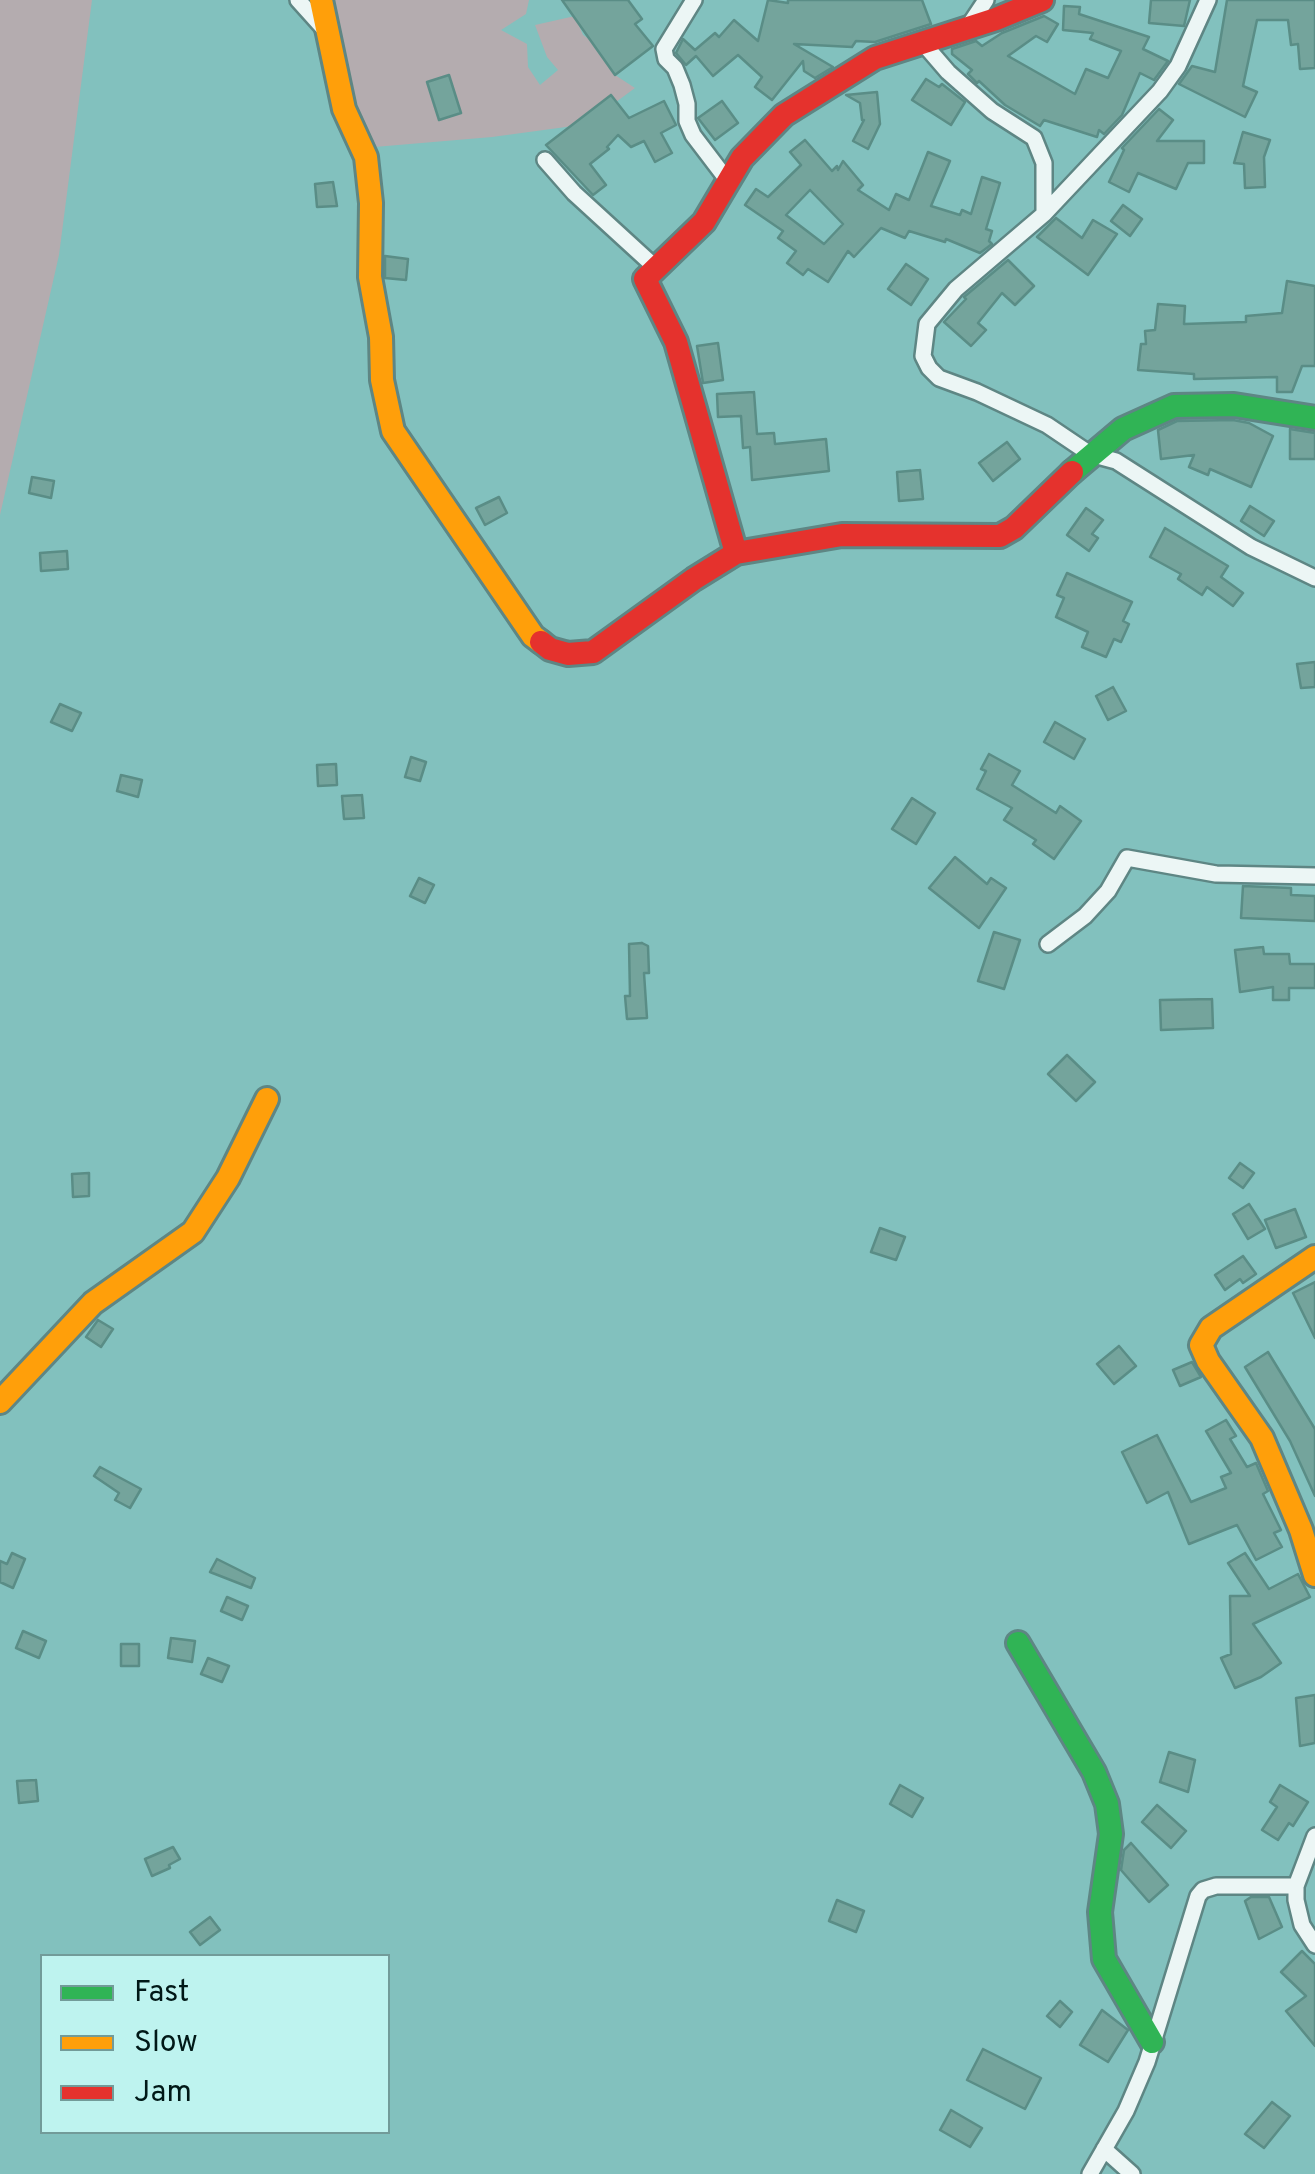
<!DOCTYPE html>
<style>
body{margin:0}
#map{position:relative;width:1315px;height:2174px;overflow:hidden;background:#82c1be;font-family:Overpass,sans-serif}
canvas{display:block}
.legend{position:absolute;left:40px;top:1954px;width:350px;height:180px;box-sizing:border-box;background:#bef3ef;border:2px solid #729b99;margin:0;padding:12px 18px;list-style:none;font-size:30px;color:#001817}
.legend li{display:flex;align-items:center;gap:20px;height:50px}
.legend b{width:50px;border:2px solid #729b99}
</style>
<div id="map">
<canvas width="1315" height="2174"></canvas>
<ul class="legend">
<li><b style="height:12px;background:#30b455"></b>Fast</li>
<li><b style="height:12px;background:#ff9f0a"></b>Slow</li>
<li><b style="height:12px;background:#e5322d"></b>Jam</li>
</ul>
</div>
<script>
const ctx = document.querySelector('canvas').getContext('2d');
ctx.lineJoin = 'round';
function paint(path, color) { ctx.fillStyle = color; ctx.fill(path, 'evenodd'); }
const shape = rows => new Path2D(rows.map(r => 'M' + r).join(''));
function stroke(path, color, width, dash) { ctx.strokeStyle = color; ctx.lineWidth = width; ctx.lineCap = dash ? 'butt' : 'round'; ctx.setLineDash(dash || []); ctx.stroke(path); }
paint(shape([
 [0,0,92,0,59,255,0,515],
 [329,0,529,0,526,14,501,30,527,44,528,67,540,85,558,70,547,57,535,25,575,16,583,35,596,44,594,47,615,75,635,88,616,102,625,119,492,137,351,149]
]), '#b4acaf');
const building = shape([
 [562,0,628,0,642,19,635,24,653,46,615,75,562,0],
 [768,0,788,3,788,0,922,0,931,24,875,42,856,41,852,47,794,44,833,67,815,78,804,71,803,61,772,100,755,87,762,77,738,55,713,76,696,56,686,65,676,53,683,39,695,50,715,33,719,37,734,20,758,41,768,0],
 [1151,0,1190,0,1184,26,1149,23,1151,0],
 [1227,0,1315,0,1315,68,1300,69,1298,44,1291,45,1288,20,1257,20,1243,86,1257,92,1245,117,1179,84,1192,66,1215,72,1227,0],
 [1064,6,1080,7,1079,14,1149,37,1143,49,1168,61,1154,80,1140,73,1122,115,1104,134,1099,130,1097,137,1044,120,1040,126,1005,105,979,81,977,83,968,74,972,70,952,54,952,49,976,41,982,46,1002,33,1044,16,1058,24,1047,42,1036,36,1008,56,1075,94,1086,69,1108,78,1121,51,1090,39,1093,33,1063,30,1064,6],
 [449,75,461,113,439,120,427,82,449,75],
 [926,79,939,87,942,84,965,102,951,125,912,100,926,79],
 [877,92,880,124,868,149,853,141,864,120,862,120,860,103,846,95,877,92],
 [611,95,629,118,664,101,676,125,661,133,672,153,655,162,644,141,631,147,618,135,607,147,609,149,590,164,606,185,593,195,546,145,611,95],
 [722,101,738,123,715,140,698,118,722,101],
 [1159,109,1173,120,1157,141,1204,141,1204,163,1188,163,1176,189,1138,173,1129,192,1109,182,1124,150,1122,148,1159,109],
 [1243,132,1270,140,1264,157,1265,187,1245,188,1244,164,1234,163,1243,132],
 [805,140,832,171,837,166,838,170,843,161,863,185,858,190,889,210,896,194,909,200,928,152,950,161,931,206,960,215,962,210,971,214,982,177,1000,183,986,229,992,231,989,241,992,244,980,253,946,239,945,242,909,231,905,238,881,228,854,257,848,251,828,282,808,269,803,275,787,263,796,251,778,238,783,231,745,205,756,189,768,197,801,165,790,152,805,140],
 [810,190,843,224,824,244,786,215,810,190],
 [333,182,337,206,317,207,315,184,333,182],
 [1123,205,1142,219,1130,236,1111,221,1123,205],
 [1056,218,1082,238,1093,220,1117,234,1088,275,1037,237,1056,218],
 [385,256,408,259,406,280,385,278,385,256],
 [1008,260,1034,286,1015,305,1002,293,978,323,986,330,971,346,944,322,966,299,964,297,1008,260],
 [906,264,928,279,911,305,888,289,906,264],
 [1287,281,1315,286,1315,366,1302,366,1292,392,1277,392,1277,377,1194,379,1194,374,1138,370,1141,344,1146,344,1145,331,1155,330,1158,304,1185,306,1184,324,1246,322,1246,316,1282,313,1287,281],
 [718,343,723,380,703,383,697,346,718,343],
 [754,392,757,434,774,433,775,444,826,439,829,471,752,480,750,447,743,448,741,416,718,417,717,394,754,392],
 [1233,420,1249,423,1273,436,1251,487,1210,469,1208,475,1189,467,1194,455,1161,459,1158,430,1177,421,1233,420],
 [1290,429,1315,433,1315,459,1290,459,1290,429],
 [1007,442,1020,459,993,481,979,463,1007,442],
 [920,470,923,499,899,501,897,472,920,470],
 [32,477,54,481,51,498,29,493,32,477],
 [499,497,507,513,485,525,476,508,499,497],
 [1250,506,1274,521,1264,536,1241,521,1250,506],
 [1086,508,1103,520,1092,534,1098,538,1089,551,1067,535,1086,508],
 [1165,528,1228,566,1221,577,1243,593,1233,606,1207,587,1202,595,1178,579,1181,574,1150,557,1165,528],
 [67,551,68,569,41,571,40,553,67,551],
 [1067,573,1132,602,1123,621,1129,624,1121,642,1114,639,1106,657,1082,647,1088,632,1056,617,1064,598,1057,595,1067,573],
 [1315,662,1315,687,1301,688,1297,664,1315,662],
 [1113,687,1126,711,1108,720,1096,696,1113,687],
 [60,704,81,713,72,731,51,722,60,704],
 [1055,722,1085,739,1074,759,1044,742,1055,722],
 [989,754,1020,771,1012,785,1056,813,1060,806,1081,821,1054,859,1033,844,1036,840,1004,820,1012,808,977,789,986,771,981,769,989,754],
 [411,757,426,762,420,781,405,777,411,757],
 [336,764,337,785,318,786,317,765,336,764],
 [121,775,142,780,138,797,117,791,121,775],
 [362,795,364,818,344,819,342,796,362,795],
 [912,798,935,813,916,844,892,829,912,798],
 [955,857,987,884,991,878,1006,888,979,928,929,888,955,857],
 [419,878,434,885,425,903,410,896,419,878],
 [1243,886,1291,888,1291,895,1315,896,1315,921,1241,918,1243,886],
 [994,932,1020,940,1004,989,978,981,994,932],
 [642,943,648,946,649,973,644,973,647,1018,627,1019,625,996,630,996,629,944,642,943],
 [1263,947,1264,954,1289,954,1290,964,1315,964,1315,988,1289,988,1289,1000,1273,1000,1273,987,1240,992,1235,950,1263,947],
 [1212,999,1213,1028,1161,1030,1160,1000,1212,999],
 [1067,1055,1095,1082,1076,1101,1048,1074,1067,1055],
 [1240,1163,1254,1173,1243,1188,1229,1178,1240,1163],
 [89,1173,89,1196,73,1197,72,1174,89,1173],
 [1249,1204,1265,1229,1248,1239,1233,1214,1249,1204],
 [1295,1209,1306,1237,1276,1248,1265,1220,1295,1209],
 [880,1228,905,1237,896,1260,871,1252,880,1228],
 [1243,1256,1256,1274,1243,1283,1240,1279,1225,1290,1215,1275,1243,1256],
 [1315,1282,1315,1338,1293,1293,1315,1282],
 [98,1320,113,1329,101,1347,86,1337,98,1320],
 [1119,1346,1136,1366,1114,1384,1097,1364,1119,1346],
 [1268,1352,1315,1429,1315,1496,1290,1441,1245,1367,1268,1352],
 [1192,1362,1201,1377,1180,1386,1173,1370,1192,1362],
 [1226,1420,1236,1436,1230,1439,1247,1467,1256,1463,1268,1491,1263,1494,1281,1530,1274,1533,1282,1547,1256,1560,1237,1525,1189,1544,1168,1492,1147,1503,1122,1452,1157,1435,1191,1502,1226,1488,1221,1477,1231,1473,1206,1431,1226,1420],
 [100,1467,141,1489,130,1508,115,1500,119,1493,94,1476,100,1467],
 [12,1553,25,1559,13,1588,0,1582,0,1561,7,1564,12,1553],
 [1245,1553,1269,1589,1298,1574,1310,1597,1253,1624,1281,1663,1261,1677,1235,1688,1221,1658,1231,1654,1230,1596,1250,1596,1228,1563,1245,1553],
 [217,1559,255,1578,251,1588,210,1572,217,1559],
 [227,1597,248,1606,242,1620,221,1611,227,1597],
 [23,1631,46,1641,39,1658,16,1648,23,1631],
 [171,1638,195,1641,192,1662,168,1658,171,1638],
 [121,1644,139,1644,139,1666,121,1666,121,1644],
 [208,1658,229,1666,222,1682,201,1674,208,1658],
 [1315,1695,1315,1743,1300,1746,1296,1698,1315,1695],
 [1169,1752,1195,1760,1188,1792,1160,1782,1169,1752],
 [36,1780,38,1801,19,1803,17,1781,36,1780],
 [900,1785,923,1798,912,1817,890,1804,900,1785],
 [1280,1785,1308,1802,1293,1826,1289,1823,1278,1840,1262,1830,1277,1807,1270,1802,1280,1785],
 [1157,1805,1186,1831,1171,1848,1142,1822,1157,1805],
 [1131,1843,1168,1885,1149,1902,1121,1870,1124,1850,1131,1843],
 [173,1847,180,1859,169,1865,170,1868,152,1876,145,1859,173,1847],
 [1251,1897,1269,1897,1282,1927,1259,1939,1245,1901,1251,1897],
 [837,1900,864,1911,856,1932,829,1921,837,1900],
 [210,1917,220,1930,200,1945,190,1932,210,1917],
 [1302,1951,1315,1964,1315,2046,1286,2011,1306,1996,1281,1972,1302,1951],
 [1060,2001,1072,2012,1060,2027,1047,2016,1060,2001],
 [1102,2010,1128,2030,1108,2062,1080,2045,1102,2010],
 [983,2049,1041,2078,1025,2109,967,2080,983,2049],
 [1272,2102,1290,2116,1264,2148,1245,2134,1272,2102],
 [951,2110,982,2128,970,2147,940,2130,951,2110]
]);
paint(building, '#74a49c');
stroke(building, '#5a8d86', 2.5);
const street = shape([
 [298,0,325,30],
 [694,0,664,49,666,59,675,68,682,85,687,104,687,121,693,135,728,181],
 [1208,0,1178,66,1160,91,1044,214,956,289,927,324,923,356,929,368,939,378,977,392,1047,425,1090,454,1116,461,1251,547,1315,578],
 [968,27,986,0],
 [923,43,948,72,992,111,1034,138,1044,163,1044,214],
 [545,160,574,193,656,268],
 [1048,944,1085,916,1108,891,1127,858,1216,874,1315,876],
 [1315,1836,1296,1886,1296,1900,1302,1925,1315,1945],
 [1104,2149,1132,2174],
 [1090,2174,1126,2111,1147,2062,1198,1896,1203,1890,1216,1886,1296,1886]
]);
const fast = shape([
 [1072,472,1123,429,1174,406,1234,405,1315,418],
 [1018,1643,1094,1772,1107,1804,1111,1834,1100,1912,1104,1959,1152,2042]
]);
const slow = shape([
 [321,0,344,109,366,157,371,203,370,277,381,337,382,380,393,431,533,636,541,642],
 [1315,1257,1211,1328,1201,1345,1208,1361,1262,1438,1301,1530,1315,1575],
 [0,1402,93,1303,193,1232,228,1178,267,1099]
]);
const jam = shape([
 [736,553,676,342,645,279,704,222,742,158,784,115,875,58,996,19,1042,0],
 [541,642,550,649,568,654,593,652,694,579,736,553,842,535,1000,536,1014,528,1072,472]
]);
stroke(street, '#5e8684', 20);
stroke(fast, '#5e8684', 28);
stroke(slow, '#5e8684', 28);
stroke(jam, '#5e8684', 28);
stroke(street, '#ecf6f5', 15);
stroke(fast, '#30b455', 22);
stroke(slow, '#ff9f0a', 22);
stroke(jam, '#e5322d', 22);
</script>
